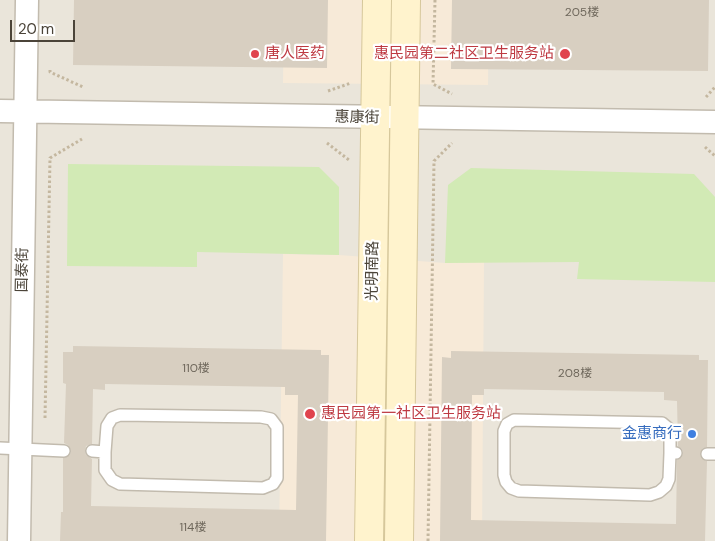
<!DOCTYPE html>
<meta charset="utf-8">
<style>
body{margin:0}
#map{position:relative;width:715px;height:541px;overflow:hidden;background:#f6f3ec;font-family:"DM Sans",sans-serif}
canvas{display:block}
.scale{position:absolute;left:10px;top:20px;width:65px;height:22px;box-sizing:border-box;border:2px solid #4b4439;border-top:0;padding-left:6px;font-size:15px;line-height:18px;white-space:nowrap;color:#4b4439;-webkit-text-stroke:4px #fff;paint-order:stroke}
</style>
<div id="map">
<canvas width="715" height="541"></canvas>
<div class="scale">20 m</div>
</div>
<script>
const ctx = document.querySelector('canvas').getContext('2d');
ctx.lineJoin = 'round';
function paint(path, color) { ctx.fillStyle = color; ctx.fill(path, 'evenodd'); }
const shape = rows => new Path2D(rows.map(r => 'M' + r).join(''));
function stroke(path, color, width, dash) { ctx.strokeStyle = color; ctx.lineWidth = width; ctx.lineCap = dash ? 'butt' : 'round'; ctx.setLineDash(dash || []); ctx.stroke(path); }
function write(font, color, halo, rows, align = 'center') {
  ctx.font = font + ' "DM Sans","Noto Sans SC",sans-serif'; ctx.lineWidth = 4.5; ctx.setLineDash([]); ctx.textBaseline = 'middle'; ctx.strokeStyle = halo; ctx.fillStyle = color; for (const [text, x, y, turn = 0] of rows) {
    ctx.save(); ctx.translate(x, y); ctx.rotate((+turn || 0) * Math.PI / 180); ctx.textAlign = isNaN(turn) ? turn : align; if (halo) ctx.strokeText(text, 0, 0); ctx.fillText(text, 0, 0); ctx.restore();
  }
}
paint(shape([
 [0,0,715,0,715,541,0,541]
]), '#eae5da');
paint(shape([
 [284,0,489,0,488,85,283,83],
 [283,254,339,255,445,263,484,262,482,541,279,541]
]), '#f7ead8');
paint(shape([
 [68,164,319,167,339,187,339,255,197,252,197,267,67,266],
 [471,168,694,174,715,197,715,282,577,279,579,262,445,263,448,185]
]), '#d2eab5');
paint(shape([
 [74,0,328,0,327,68,73,65],
 [452,0,709,0,708,71,451,69],
 [73,346,321,350,321,355,329,355,326,541,60,541,61,512,63,512,63,458,70,455,71,451,68,445,64,443,66,384,63,383,63,352,73,352],
 [105,384,285,387,285,395,298,395,296,510,91,506,92,459,86,455,85,450,86,446,92,444,93,389,105,390],
 [451,351,699,355,699,360,708,360,707,447,703,448,700,454,701,458,707,461,705,541,440,541,442,357,451,358],
 [484,389,664,392,664,400,677,401,678,446,682,449,683,453,682,457,677,460,676,524,471,520,472,395,484,395]
]), '#d8cfc1');
const lane = shape([
 [0,448,64,451],
 [92,451,105,452,105,470,112,480,120,484,263,488,273,484,277,478,277,427,271,419,261,417,120,415,112,418,107,426,105,452],
 [670,453,670,434,668,428,662,423,514,420,507,424,504,431,504,475,506,482,511,488,519,491,650,495,659,492,666,486,669,479,670,453,676,453],
 [707,454,715,454]
]);
const street = shape([
 [0,111,715,122],
 [19,541,27,0]
]);
const secondary = shape([
 [369,541,377,0],
 [399,541,406,0]
]);
stroke(lane, '#c2bbae', 14);
stroke(street, '#c2bbae', 25);
stroke(secondary, '#d6c79b', 30);
stroke(shape([
 [435,0,433,84,452,94],
 [50,70,50,72,83,87],
 [328,91,351,83],
 [706,97,715,87],
 [327,143,349,160],
 [705,147,715,156],
 [45,418,50,158,82,139],
 [428,541,434,161,452,143]
]), '#c4b79f', 3, [2.5, 2.5]);
stroke(lane, '#fff', 11);
stroke(street, '#fff', 22);
stroke(secondary, '#fff3cd', 28);
for (const [x, y, r, color] of [
 [255,54,5,"#e0444e"],
 [565,54,6,"#e0444e"],
 [310,414,6,"#e0444e"],
 [692,434,5,"#3f7fe0"]
]) { const dot = new Path2D(); dot.arc(x, y, r, 0, 2 * Math.PI); ctx.fillStyle = color; ctx.fill(dot); stroke(dot, '#fff', 2); }
write('12px', '#6e675b', null, [
 ["205楼",582,13],
 ["110楼",196,369],
 ["208楼",575,374],
 ["114楼",193,528]
]);
write('15px', '#be3a42', '#fff', [
 ["唐人医药",265,54],
 ["惠民园第二社区卫生服务站",554,54,"right"],
 ["惠民园第一社区卫生服务站",321,414]
], 'left');
write('15px', '#4b4439', '#fff', [
 ["惠康街",357,118,1],
 ["国泰街",23,270,-89],
 ["光明南路",373,271,-89]
]);
write('15px', '#366cbe', '#fff', [
 ["金惠商行",682,434]
], 'right');
</script>
